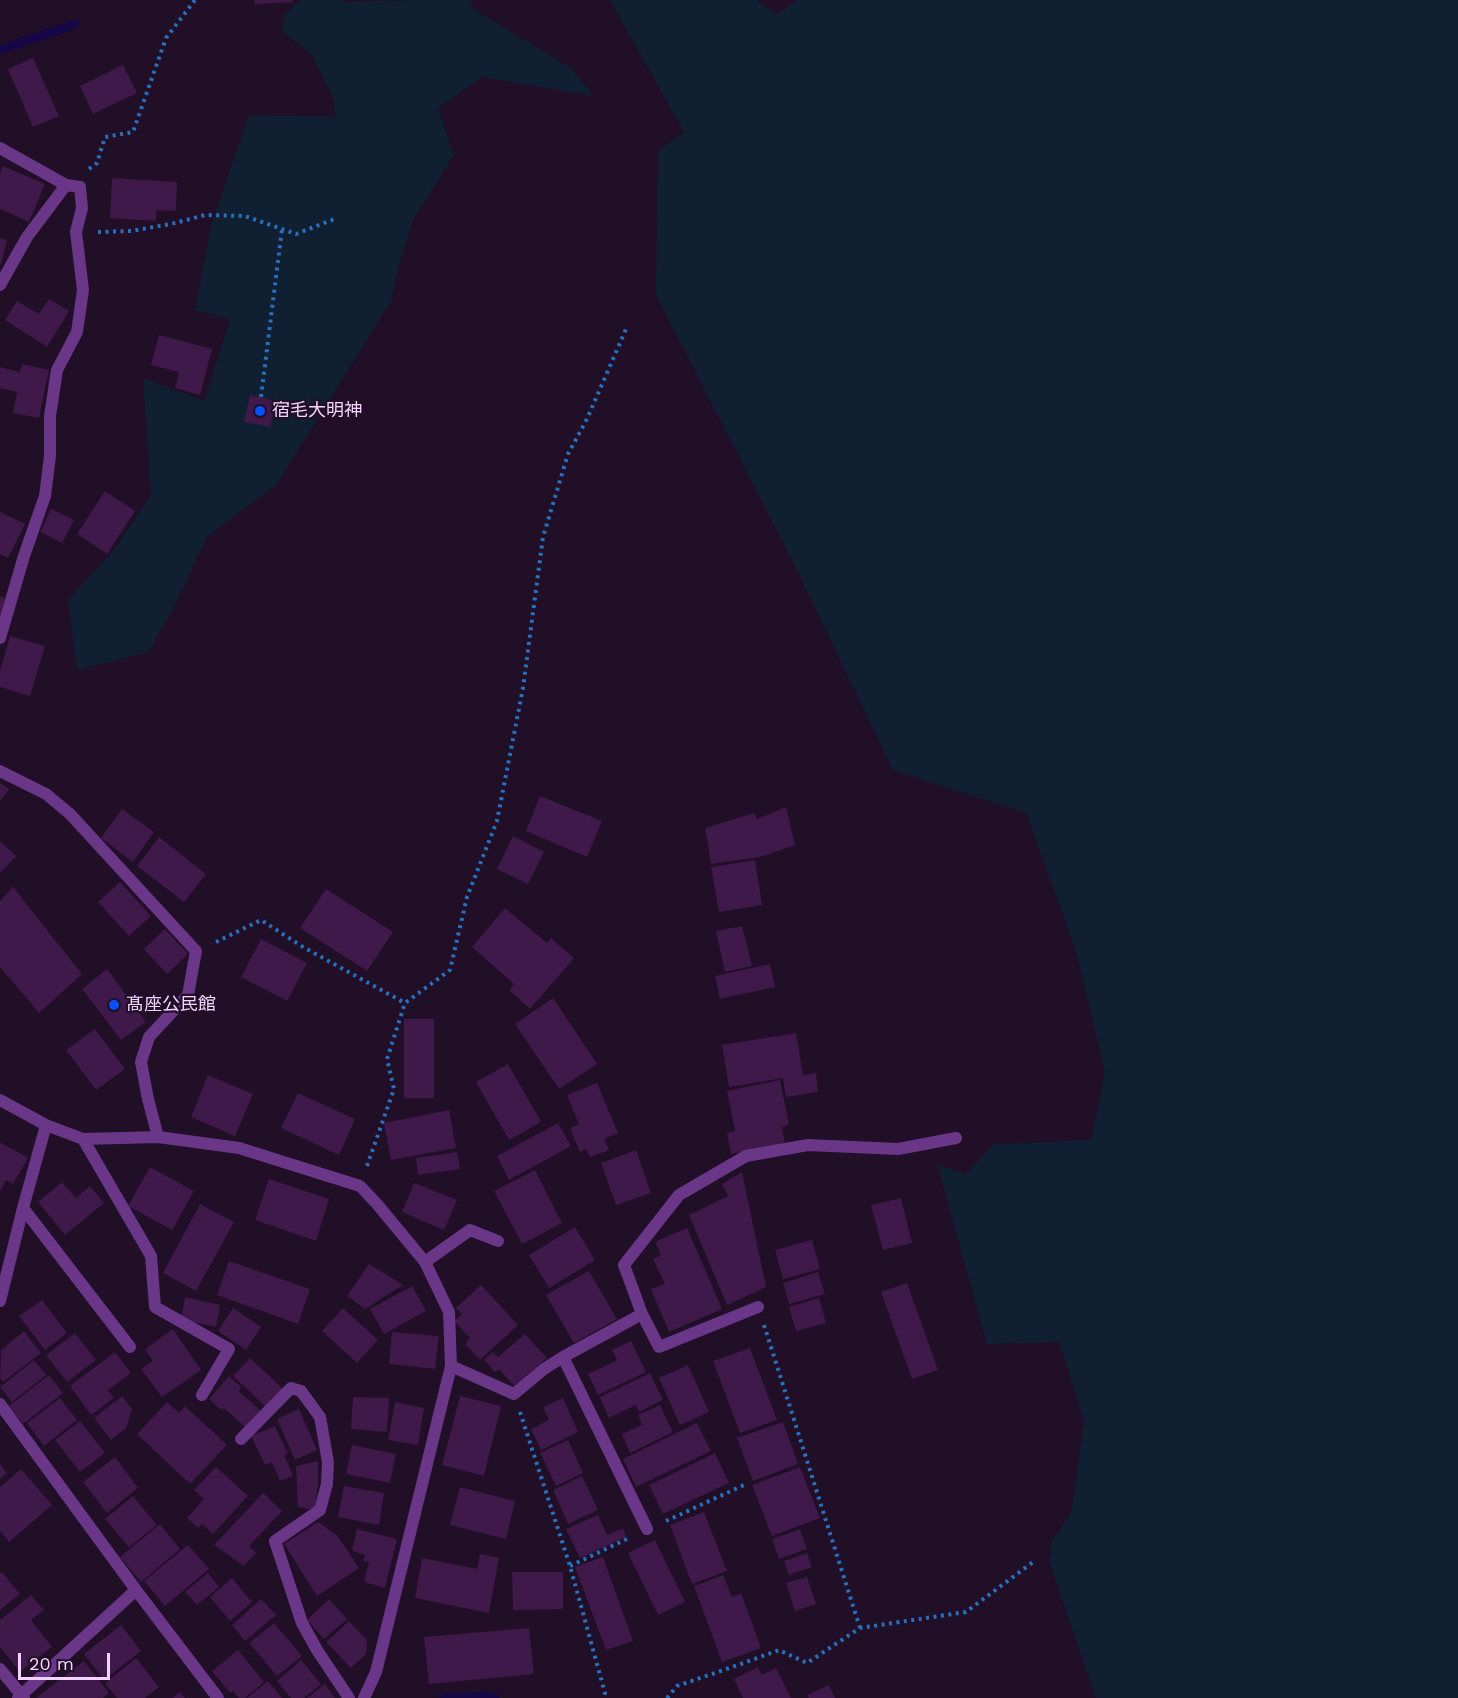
<!DOCTYPE html>
<meta charset="utf-8">
<style>
body{margin:0}
#map{position:relative;width:1458px;height:1698px;overflow:hidden;background:#210e27;font-family:"Work Sans",sans-serif}
canvas{display:block}
.scale{position:absolute;left:18px;top:1653px;width:92px;height:27px;box-sizing:border-box;border:3px solid #f2d4ff;border-top:0;padding-left:8px;font-size:18px;line-height:21px;white-space:nowrap;color:#f2d4ff;-webkit-text-stroke:4px #210e27;paint-order:stroke}
</style>
<div id="map">
<canvas width="1458" height="1698"></canvas>
<div class="scale">20 m</div>
</div>
<script>
const ctx = document.querySelector('canvas').getContext('2d');
ctx.lineJoin = 'round';
function paint(path, color) { ctx.fillStyle = color; ctx.fill(path, 'evenodd'); }
const shape = rows => new Path2D(rows.map(r => 'M' + r).join(''));
function stroke(path, color, width, dash) { ctx.strokeStyle = color; ctx.lineWidth = width; ctx.lineCap = dash ? 'butt' : 'round'; ctx.setLineDash(dash || []); ctx.stroke(path); }
function write(font, color, halo, rows, align = 'center') {
  ctx.font = font + ' "Work Sans","Noto Sans JP",sans-serif'; ctx.lineWidth = 4.5; ctx.setLineDash([]); ctx.textBaseline = 'middle'; ctx.strokeStyle = halo; ctx.fillStyle = color; for (const [text, x, y, turn = 0] of rows) {
    ctx.save(); ctx.translate(x, y); ctx.rotate((+turn || 0) * Math.PI / 180); ctx.textAlign = isNaN(turn) ? turn : align; if (halo) ctx.strokeText(text, 0, 0); ctx.fillText(text, 0, 0); ctx.restore();
  }
}
paint(shape([
 [301,0,341,0,346,2,407,0,473,0,470,7,571,68,594,96,482,77,438,108,454,155,413,220,397,272,391,301,277,484,207,537,176,603,149,652,77,670,68,600,113,551,151,495,143,378,205,401,230,319,195,310,211,226,249,115,335,117,334,99,312,55,281,30,285,14],
 [610,0,756,0,777,14,798,0,1458,0,1458,1698,1096,1698,1049,1561,1052,1541,1072,1511,1084,1421,1059,1342,987,1344,937,1164,966,1174,994,1144,1091,1140,1105,1072,1076,951,1026,813,893,770,794,564,656,295,658,151,684,132]
]), '#101f31');
stroke(shape([
 [0,50,75,24],
 [444,1698,487,1696,495,1698]
]), '#150746', 9);
paint(shape([
 [254,0,292,0,292,2,255,4],
 [33,58,59,116,33,127,8,69],
 [123,65,137,93,93,114,80,86],
 [3,166,45,184,29,222,0,209,0,173],
 [112,178,177,182,176,211,156,210,156,221,110,218],
 [0,238,7,240,1,264,0,264],
 [49,299,69,311,47,347,5,320,17,301,39,314],
 [159,335,212,349,200,395,175,388,179,372,151,365],
 [22,364,49,370,39,418,13,413,17,392,0,388,0,367,20,372],
 [250,395,276,401,270,427,244,422],
 [105,491,135,511,107,554,77,534],
 [51,509,74,520,62,543,40,532],
 [0,512,25,524,8,558,0,554],
 [0,597,5,598,1,616,0,616],
 [10,636,45,646,30,696,0,687,0,671],
 [0,783,9,789,0,801],
 [540,796,602,821,587,857,526,831],
 [786,807,795,845,760,857,711,864,705,828,754,813,757,819],
 [122,809,154,832,133,862,101,838],
 [513,836,544,852,528,884,497,869],
 [159,837,206,874,184,902,137,866],
 [0,841,16,856,0,873],
 [755,860,762,905,719,912,711,867],
 [120,882,151,916,129,936,98,902],
 [13,887,82,974,39,1013,0,967,0,901],
 [326,889,393,932,367,971,300,928],
 [505,908,547,943,551,938,574,958,530,1009,509,990,514,984,472,947],
 [742,926,752,966,725,972,716,931],
 [165,929,188,954,167,974,144,949],
 [261,939,307,963,287,1001,241,977],
 [770,964,775,987,720,999,715,976],
 [107,969,146,1022,121,1040,82,989],
 [553,998,597,1064,559,1089,515,1024],
 [404,1019,434,1019,434,1098,404,1098],
 [95,1029,125,1069,96,1090,66,1050],
 [796,1033,803,1075,816,1073,818,1092,786,1097,783,1078,729,1087,722,1045],
 [508,1064,541,1122,509,1140,476,1082],
 [208,1075,253,1094,235,1136,191,1117],
 [780,1080,789,1125,782,1127,785,1144,731,1154,727,1133,735,1131,727,1091],
 [597,1083,618,1133,604,1139,609,1150,590,1157,586,1149,580,1152,570,1128,579,1124,567,1095],
 [298,1093,355,1119,339,1155,281,1128],
 [449,1110,456,1148,391,1160,384,1123],
 [558,1123,571,1146,509,1180,497,1156],
 [0,1142,28,1158,13,1184,6,1180,0,1191],
 [636,1150,651,1193,616,1205,601,1163],
 [457,1152,460,1169,418,1175,416,1158],
 [150,1167,194,1191,172,1230,128,1206],
 [535,1170,562,1223,522,1244,494,1191],
 [742,1172,766,1287,727,1305,689,1215,728,1196,722,1184],
 [269,1179,329,1199,316,1241,255,1220],
 [62,1182,76,1198,90,1186,104,1203,65,1235,38,1202],
 [414,1183,457,1200,444,1230,402,1212],
 [901,1198,912,1243,883,1250,871,1205],
 [200,1204,234,1222,196,1291,163,1273],
 [575,1227,595,1260,549,1288,529,1255],
 [687,1228,722,1309,669,1332,651,1289,665,1284,653,1259,661,1255,655,1242],
 [812,1240,820,1269,783,1279,775,1250],
 [229,1261,310,1289,298,1324,217,1295],
 [369,1264,403,1285,365,1309,347,1296],
 [589,1271,617,1319,574,1343,546,1295],
 [818,1272,825,1294,789,1304,783,1283],
 [907,1283,938,1370,912,1379,881,1292],
 [481,1285,518,1325,480,1360,465,1344,470,1338,454,1321,462,1314,456,1308],
 [412,1286,426,1311,384,1334,370,1309],
 [185,1297,220,1305,216,1327,181,1319],
 [819,1298,826,1323,796,1331,789,1307],
 [42,1300,67,1333,45,1350,19,1316],
 [233,1308,261,1327,246,1350,218,1331],
 [343,1308,378,1340,357,1363,322,1331],
 [173,1329,201,1370,162,1397,141,1369,153,1361,145,1349],
 [24,1331,41,1353,3,1382,0,1378,1,1350],
 [392,1332,439,1336,435,1369,389,1364],
 [75,1333,96,1360,67,1382,46,1355],
 [525,1334,547,1358,514,1386,499,1369,495,1372,484,1360,493,1352,498,1357],
 [631,1341,646,1372,598,1395,588,1374,617,1360,612,1350],
 [750,1348,777,1420,740,1433,713,1361],
 [115,1352,131,1373,108,1390,114,1398,91,1415,70,1386],
 [250,1358,283,1389,266,1407,233,1376],
 [34,1360,46,1375,12,1402,0,1387],
 [688,1365,709,1412,680,1425,659,1378],
 [650,1373,663,1400,639,1412,636,1405,609,1418,600,1397],
 [49,1375,63,1393,23,1424,9,1406],
 [229,1376,241,1387,239,1391,261,1411,246,1428,224,1408,221,1410,209,1399],
 [122,1396,132,1409,126,1428,111,1440,94,1418],
 [460,1396,501,1406,484,1476,442,1465],
 [353,1397,389,1398,387,1432,351,1429],
 [60,1398,77,1420,44,1446,27,1423],
 [563,1398,578,1432,541,1450,531,1429,549,1420,543,1407],
 [167,1402,179,1413,185,1406,227,1445,190,1484,137,1434],
 [395,1402,424,1408,418,1445,388,1440],
 [660,1405,673,1432,630,1453,622,1434,642,1425,638,1415],
 [299,1409,317,1450,295,1460,277,1419],
 [80,1421,105,1453,80,1472,55,1440],
 [783,1422,798,1464,753,1481,737,1438],
 [697,1423,711,1451,636,1487,623,1459],
 [275,1426,288,1454,284,1455,293,1476,280,1481,272,1462,265,1465,251,1436],
 [568,1440,583,1473,556,1486,540,1453],
 [352,1445,396,1454,390,1483,346,1474],
 [715,1453,729,1483,663,1514,649,1485],
 [115,1457,138,1488,107,1513,83,1482],
 [318,1461,318,1483,315,1510,298,1507,296,1466],
 [0,1464,7,1473,0,1479],
 [216,1467,248,1496,213,1534,202,1524,198,1528,187,1518,204,1499,194,1490],
 [800,1467,820,1518,772,1536,752,1485],
 [21,1469,52,1505,9,1542,0,1531,0,1487],
 [582,1476,598,1510,568,1524,553,1490],
 [344,1486,384,1493,379,1525,338,1517],
 [460,1487,515,1501,506,1539,450,1525],
 [263,1493,282,1511,249,1546,256,1553,244,1566,214,1545],
 [133,1496,157,1525,129,1547,105,1519],
 [704,1512,727,1571,692,1584,670,1525],
 [598,1515,607,1535,623,1528,626,1537,580,1558,566,1529],
 [318,1522,337,1535,359,1568,317,1596,284,1544],
 [160,1524,180,1549,141,1582,120,1557],
 [357,1529,397,1539,385,1588,364,1582,369,1562,363,1561,365,1555,352,1551],
 [800,1529,807,1549,779,1559,772,1539],
 [655,1540,685,1602,658,1615,628,1553],
 [188,1545,209,1569,165,1606,144,1581],
 [807,1553,812,1567,789,1575,784,1561],
 [480,1554,499,1558,489,1613,415,1598,422,1558,477,1569],
 [603,1557,633,1641,606,1650,575,1567],
 [2,1572,20,1594,0,1610,0,1573],
 [512,1572,563,1572,563,1609,513,1610],
 [208,1573,219,1587,197,1605,185,1592],
 [723,1575,732,1597,741,1593,761,1648,722,1662,694,1586],
 [807,1577,816,1604,795,1611,786,1583],
 [232,1578,252,1602,230,1621,210,1597],
 [31,1595,44,1610,31,1620,52,1647,20,1672,0,1647,0,1620],
 [261,1599,276,1615,245,1641,232,1625],
 [329,1599,347,1619,324,1639,307,1620],
 [349,1621,367,1640,366,1654,351,1668,326,1642],
 [274,1623,302,1656,277,1676,249,1643],
 [121,1625,141,1651,104,1680,84,1654],
 [529,1628,534,1674,429,1684,424,1637],
 [238,1650,264,1682,245,1698,239,1698,233,1691,230,1693,212,1671],
 [136,1658,159,1687,145,1698,117,1698,105,1683],
 [301,1660,321,1684,304,1698,291,1698,277,1681],
 [84,1661,109,1693,103,1698,36,1698],
 [758,1667,762,1675,776,1668,791,1698,743,1698,734,1679],
 [268,1681,282,1698,247,1698],
 [325,1684,335,1698,307,1698],
 [829,1685,835,1698,809,1698,807,1695],
 [180,1692,185,1698,172,1698]
]), '#3e1949');
stroke(shape([
 [89,169,97,163,105,137,133,132,166,38,195,0],
 [98,232,131,231,171,224,205,215,245,216,296,234,337,218],
 [261,397,282,229],
 [216,942,261,920,303,947,405,1003],
 [367,1166,394,1089,387,1059,405,1003,450,970,467,897,497,821,523,688,543,537,568,454,587,419,626,329],
 [764,1325,860,1628],
 [520,1412,570,1566,605,1693,604,1698],
 [666,1521,744,1485],
 [570,1566,629,1538],
 [667,1698,677,1686,741,1664,779,1650,807,1663,860,1628,966,1612,1033,1562]
]), '#2871be', 4, [3, 4.5]);
stroke(shape([
 [0,148,66,185,27,237,0,285],
 [0,638,24,556,45,496,50,456,50,416,57,370,77,332,83,290,76,232,82,208,80,187,66,185],
 [0,771,46,794,70,814,196,951,188,995,149,1037,141,1062,148,1099,158,1137],
 [0,1100,46,1125,83,1139,158,1137,239,1148,360,1186,377,1204,425,1262,449,1312,451,1366,376,1672,364,1698],
 [83,1139,151,1256,155,1307,229,1349,202,1395],
 [23,1208,130,1347],
 [425,1262,470,1230,498,1241],
 [0,1301,23,1208,46,1125],
 [642,1314,624,1265,679,1195,746,1156,808,1145,898,1149,956,1138],
 [563,1357,642,1314,659,1347,758,1307],
 [451,1366,514,1394,544,1369,563,1357,647,1529],
 [0,1404,136,1590,218,1698],
 [241,1439,291,1388,301,1391,320,1417,328,1462,327,1484,320,1510,275,1541,302,1623,317,1650,349,1698],
 [0,1669,24,1698],
 [18,1698,136,1590]
]), '#693688', 12);
for (const [x, y, r, color] of [
 [260,411,6,"#0052ff"],
 [114,1005,6,"#0052ff"]
]) { const dot = new Path2D(); dot.arc(x, y, r, 0, 2 * Math.PI); ctx.fillStyle = color; ctx.fill(dot); stroke(dot, '#210e27', 2); }
write('18px', '#f2d4ff', '#210e27', [
 ["宿毛大明神",272,411],
 ["髙座公民館",126,1005]
], 'left');
</script>
